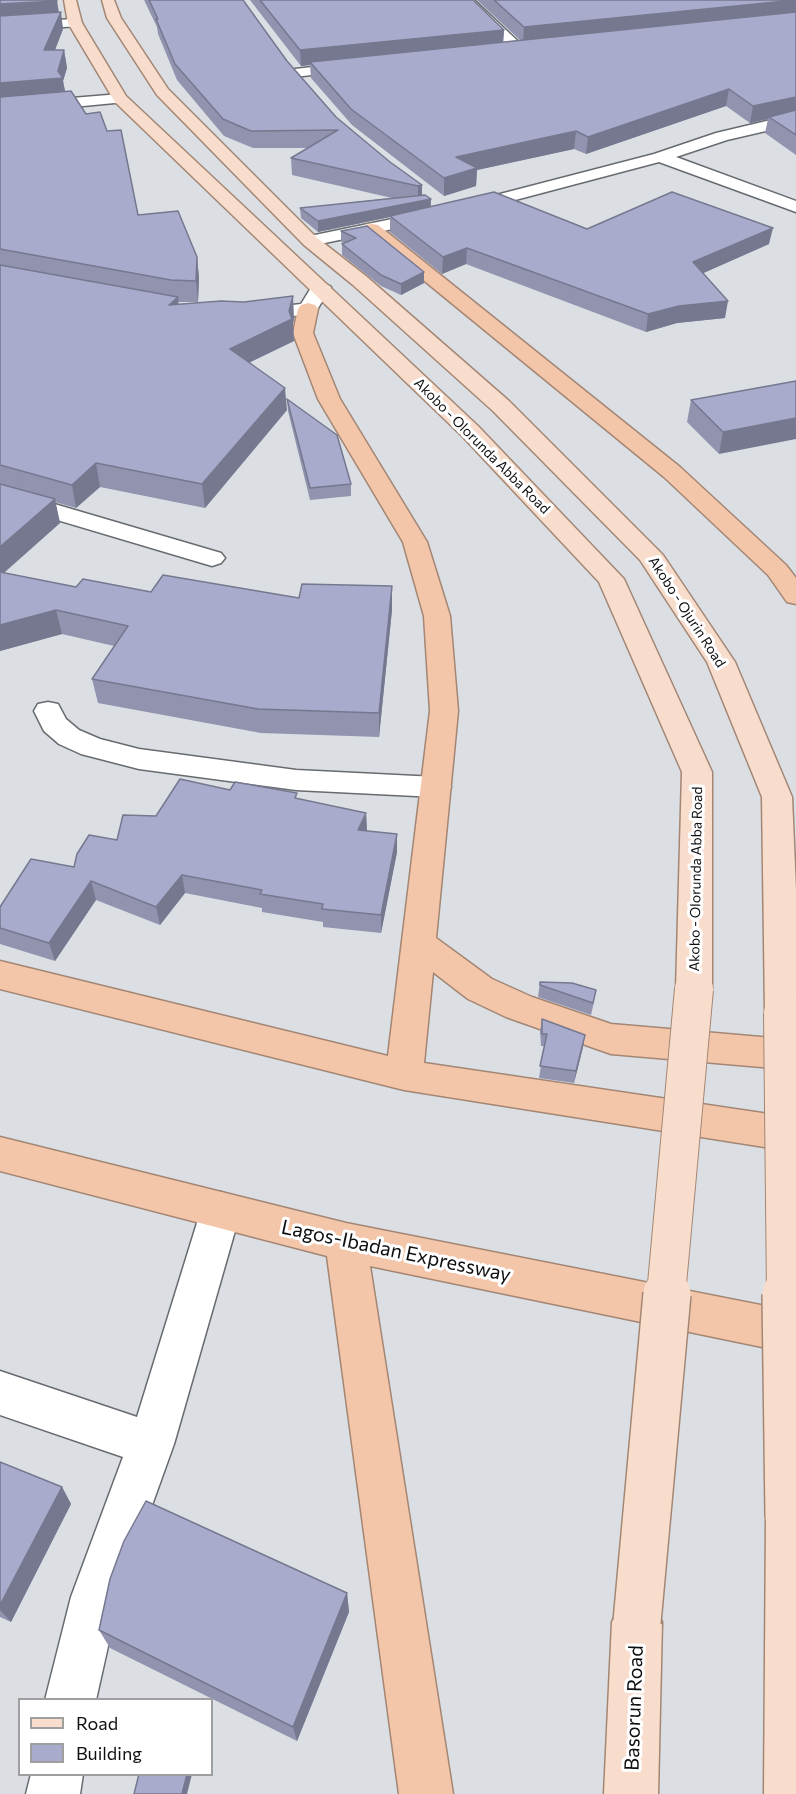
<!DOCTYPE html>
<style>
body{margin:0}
#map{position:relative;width:796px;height:1794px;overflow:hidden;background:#dbdfe4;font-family:Commissioner,sans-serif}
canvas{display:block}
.legend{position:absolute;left:18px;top:1698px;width:195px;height:78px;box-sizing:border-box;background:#fff;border:2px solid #9f9fa0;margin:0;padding:8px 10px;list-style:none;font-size:18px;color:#0e0f11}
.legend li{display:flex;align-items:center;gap:12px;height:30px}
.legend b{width:30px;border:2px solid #9f9fa0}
</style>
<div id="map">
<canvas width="796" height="1794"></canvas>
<ul class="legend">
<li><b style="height:8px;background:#f8ddcc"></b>Road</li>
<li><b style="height:16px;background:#a9abcc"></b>Building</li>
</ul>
</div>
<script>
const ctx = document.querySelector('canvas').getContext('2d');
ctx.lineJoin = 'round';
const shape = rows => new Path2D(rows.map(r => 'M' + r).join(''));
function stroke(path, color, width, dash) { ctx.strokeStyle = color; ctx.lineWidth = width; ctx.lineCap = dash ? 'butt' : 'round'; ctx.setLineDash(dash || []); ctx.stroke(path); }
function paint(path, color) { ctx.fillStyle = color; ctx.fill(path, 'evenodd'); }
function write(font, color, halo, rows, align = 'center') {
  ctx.font = font + ' Commissioner,sans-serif'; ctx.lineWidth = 6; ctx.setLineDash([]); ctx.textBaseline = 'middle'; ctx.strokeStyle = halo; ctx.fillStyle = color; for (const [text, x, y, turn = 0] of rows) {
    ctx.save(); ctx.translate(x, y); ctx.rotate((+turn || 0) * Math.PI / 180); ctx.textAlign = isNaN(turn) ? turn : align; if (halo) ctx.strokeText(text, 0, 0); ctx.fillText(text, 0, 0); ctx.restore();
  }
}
const minor = shape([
 [461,0,474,0,523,46,523,52,513,52,461,0],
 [75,19,82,23,80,26,0,31,0,23,75,19],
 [355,62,362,66,360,69,295,77,288,73,295,69,355,62],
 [120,94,128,99,125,102,0,114,0,104,120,94],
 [796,114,796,124,727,140,676,157,796,201,796,212,659,162,451,217,310,246,301,241,310,236,450,207,654,154,716,133,796,114],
 [321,281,331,287,315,313,250,322,243,320,240,316,243,312,250,310,301,304,314,283,321,281],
 [0,488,221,553,225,558,221,563,212,566,0,503,0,488],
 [48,702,58,704,66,719,79,730,100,739,139,749,296,770,436,777,447,780,451,787,447,794,436,797,296,790,139,769,81,754,59,744,44,731,34,711,38,704,48,702],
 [221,1192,235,1197,241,1210,174,1444,119,1597,96,1700,45,1700,71,1597,123,1457,0,1415,0,1371,137,1417,201,1210,207,1197,221,1192],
 [31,1774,83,1774,80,1794,26,1794,31,1774]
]);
const major = shape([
 [64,0,76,0,82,23,126,96,478,426,624,579,712,772,712,989,706,999,694,1003,682,999,676,989,682,772,599,582,462,436,115,102,68,23,64,0],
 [102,0,114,0,121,18,168,89,316,237,367,277,509,401,663,555,735,662,792,797,796,890,796,1023,783,1027,770,1023,765,1013,762,797,707,662,640,560,493,411,353,285,304,245,157,95,107,18,102,0],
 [789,1494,796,1496,796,1794,764,1794,766,1517,772,1500,789,1494],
 [637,1597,654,1605,662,1622,658,1794,604,1794,612,1622,620,1605,637,1597]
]);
const highway = shape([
 [372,224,378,225,680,467,786,565,796,578,796,604,787,602,768,575,664,477,366,233,363,229,366,225,372,224],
 [308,303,315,305,318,309,313,333,340,399,427,542,450,616,458,711,436,938,492,979,532,997,611,1024,796,1040,796,1070,611,1054,506,1017,468,999,433,972,424,1063,796,1118,796,1152,404,1090,0,989,0,961,388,1056,430,711,424,616,403,542,318,399,293,333,298,309,301,305,308,303],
 [0,1137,346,1223,796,1312,796,1354,370,1266,453,1794,399,1794,327,1256,0,1171,0,1137]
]);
stroke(minor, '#676b6f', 3);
stroke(major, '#a38674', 3);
stroke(highway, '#a38674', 3);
paint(minor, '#fff');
paint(major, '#f8ddcc');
paint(highway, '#f3c6aa');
const majorBridgeFar1 = shape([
 [783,1013,786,1295],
 [666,1295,694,989]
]);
const majorBridge = shape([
 [786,1294,789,1517],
 [637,1622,667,1294]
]);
stroke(majorBridgeFar1, '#a38674', 40, []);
stroke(majorBridge, '#a38674', 50, []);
stroke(majorBridgeFar1, '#f8ddcc', 38);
stroke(majorBridge, '#f8ddcc', 47);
paint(shape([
 [0,0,57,1,59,12,63,29,55,50,64,50,67,68,63,81,65,91,138,215,197,257,199,278,198,302,178,302,178,304,294,318,293,324,294,341,250,362,287,410,205,508,100,487,76,508,55,502,60,523,4,573,76,587,151,592,299,598,392,586,392,610,379,737,261,733,98,703,92,679,114,646,62,634,0,651],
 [144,0,243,0,287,61,336,117,390,162,422,185,422,195,431,199,431,207,587,229,769,244,703,273,725,318,677,323,646,332,466,264,442,274,390,232,390,217,318,232,301,218,300,208,392,198,292,175,291,158,309,148,253,148,224,136,177,80,158,34,157,27],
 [250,0,473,0,504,30,503,42,520,40,477,0,796,0,796,155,765,133,768,119,750,123,726,106,586,154,574,149,477,170,476,186,444,196,352,125,311,78,310,65,301,66],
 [367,226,424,272,424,283,401,295,381,286,342,255,342,244,344,243,341,242,341,231],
 [796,381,719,454,687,422,691,400],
 [287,399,351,484,351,496,310,500,288,411],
 [230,790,298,799,366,813,367,831,397,852,381,933,323,927,323,922,262,912,262,908,185,893,160,925,96,900,55,961,0,944,0,907,74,867,156,816],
 [540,982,594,1002,591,1015,538,997],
 [542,1019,583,1047,574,1083,539,1078,544,1046,541,1046,540,1031],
 [0,1462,62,1487,71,1504,11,1622,0,1617],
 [347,1593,349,1612,297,1741,110,1648,99,1630]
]), '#9193af');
paint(shape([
 [796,0,796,15,523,43,524,27],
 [57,1,59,16,61,12,63,29,48,68,44,50,0,21,0,4],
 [504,30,503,45,310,62,310,65,301,66,300,50],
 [64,50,67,68,63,81,66,96,0,102,0,83,58,71],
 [729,89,726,106,586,154,588,137],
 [796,97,796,113,769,117,768,119,750,123,753,106],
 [576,131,574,149,477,170,476,186,444,196,444,178,456,157],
 [422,185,422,200,431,199,430,209,390,216,390,217,318,232,318,221,418,201,418,186],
 [773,228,769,244,690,279,693,262],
 [467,248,466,264,442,274,443,257],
 [197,257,199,278,198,302,196,281],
 [424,272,424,283,401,295,401,284],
 [293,296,294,318,293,324,294,341,232,371,230,349,289,311],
 [178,297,180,319,169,305],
 [728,301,725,318,677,323,646,332,648,314,679,306],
 [285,388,287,410,205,508,202,484],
 [796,418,796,439,719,454,723,432],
 [96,463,100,487,76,508,72,485],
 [55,499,60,523,0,576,0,547],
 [392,586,392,610,379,737,379,713],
 [56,610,62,634,0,651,0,625],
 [366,813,367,831,358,830],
 [397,834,397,852,381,933,381,915],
 [182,875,185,893,160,925,156,907],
 [91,881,96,900,55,961,49,943],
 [585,1035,583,1047,574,1083,576,1071],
 [62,1487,71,1504,11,1622,0,1610,0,1605],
 [347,1593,349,1612,297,1741,293,1727],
 [187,1774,192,1774,187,1794,182,1794]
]), '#76788f');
const building = shape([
 [0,0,56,0,57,1,0,4,0,0],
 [149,0,243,0,287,61,336,117,390,162,422,185,418,186,291,158,338,130,251,131,223,119,175,64,156,19,158,19,149,0],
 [260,0,473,0,504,30,300,50,260,0],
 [494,0,796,0,524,27,494,0],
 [61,12,44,50,64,50,58,71,63,78,0,83,0,16,61,12],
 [796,12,796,97,753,106,729,89,588,137,576,131,456,157,477,168,444,178,351,109,310,62,796,12],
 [71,91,86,114,100,112,107,131,121,130,138,215,178,211,197,257,196,281,171,280,0,249,0,97,71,91],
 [796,110,796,135,769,117,796,110],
 [494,192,587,229,672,192,773,228,693,262,728,301,679,306,648,314,467,248,443,257,390,216,494,192],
 [425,195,431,199,318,221,300,208,425,195],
 [367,226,424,272,401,284,381,275,342,244,356,238,341,231,367,226],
 [0,265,178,297,169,305,221,301,244,302,293,296,289,311,292,319,230,349,285,388,202,484,96,463,72,485,0,465,0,265],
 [796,381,796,418,723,432,691,400,796,381],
 [287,399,337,435,351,484,310,488,287,399],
 [0,484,55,499,0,547,0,484],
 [0,572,76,587,83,579,151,592,163,575,299,598,302,584,392,586,379,713,258,709,92,679,128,626,56,610,0,625,0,572],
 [180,779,230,790,235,782,297,793,295,798,366,813,358,830,397,834,381,915,322,909,323,904,260,894,262,890,182,875,156,907,91,881,49,943,0,928,0,907,31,859,74,867,77,854,89,835,117,840,123,815,156,816,180,779],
 [540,982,572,983,596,990,593,1003,540,985,540,982],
 [542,1019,585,1035,576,1071,540,1066,547,1034,542,1034,542,1019],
 [0,1462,62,1487,0,1605,0,1462],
 [146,1501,347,1593,293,1727,99,1630,110,1579,124,1541,146,1501],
 [139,1774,187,1774,182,1794,134,1794,139,1774]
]);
paint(building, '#a9abcc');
stroke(building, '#76788f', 1.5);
write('14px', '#0e0f11', '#fff', [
 ["Akobo - Olorunda Abba Road",482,446,45],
 ["Akobo - Ojurin Road",687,612,57],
 ["Akobo - Olorunda Abba Road",696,879,-89]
]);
write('20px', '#0e0f11', '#fff', [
 ["Lagos-Ibadan Expressway",396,1251,12],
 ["Basorun Road",634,1708,-88]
]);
</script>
